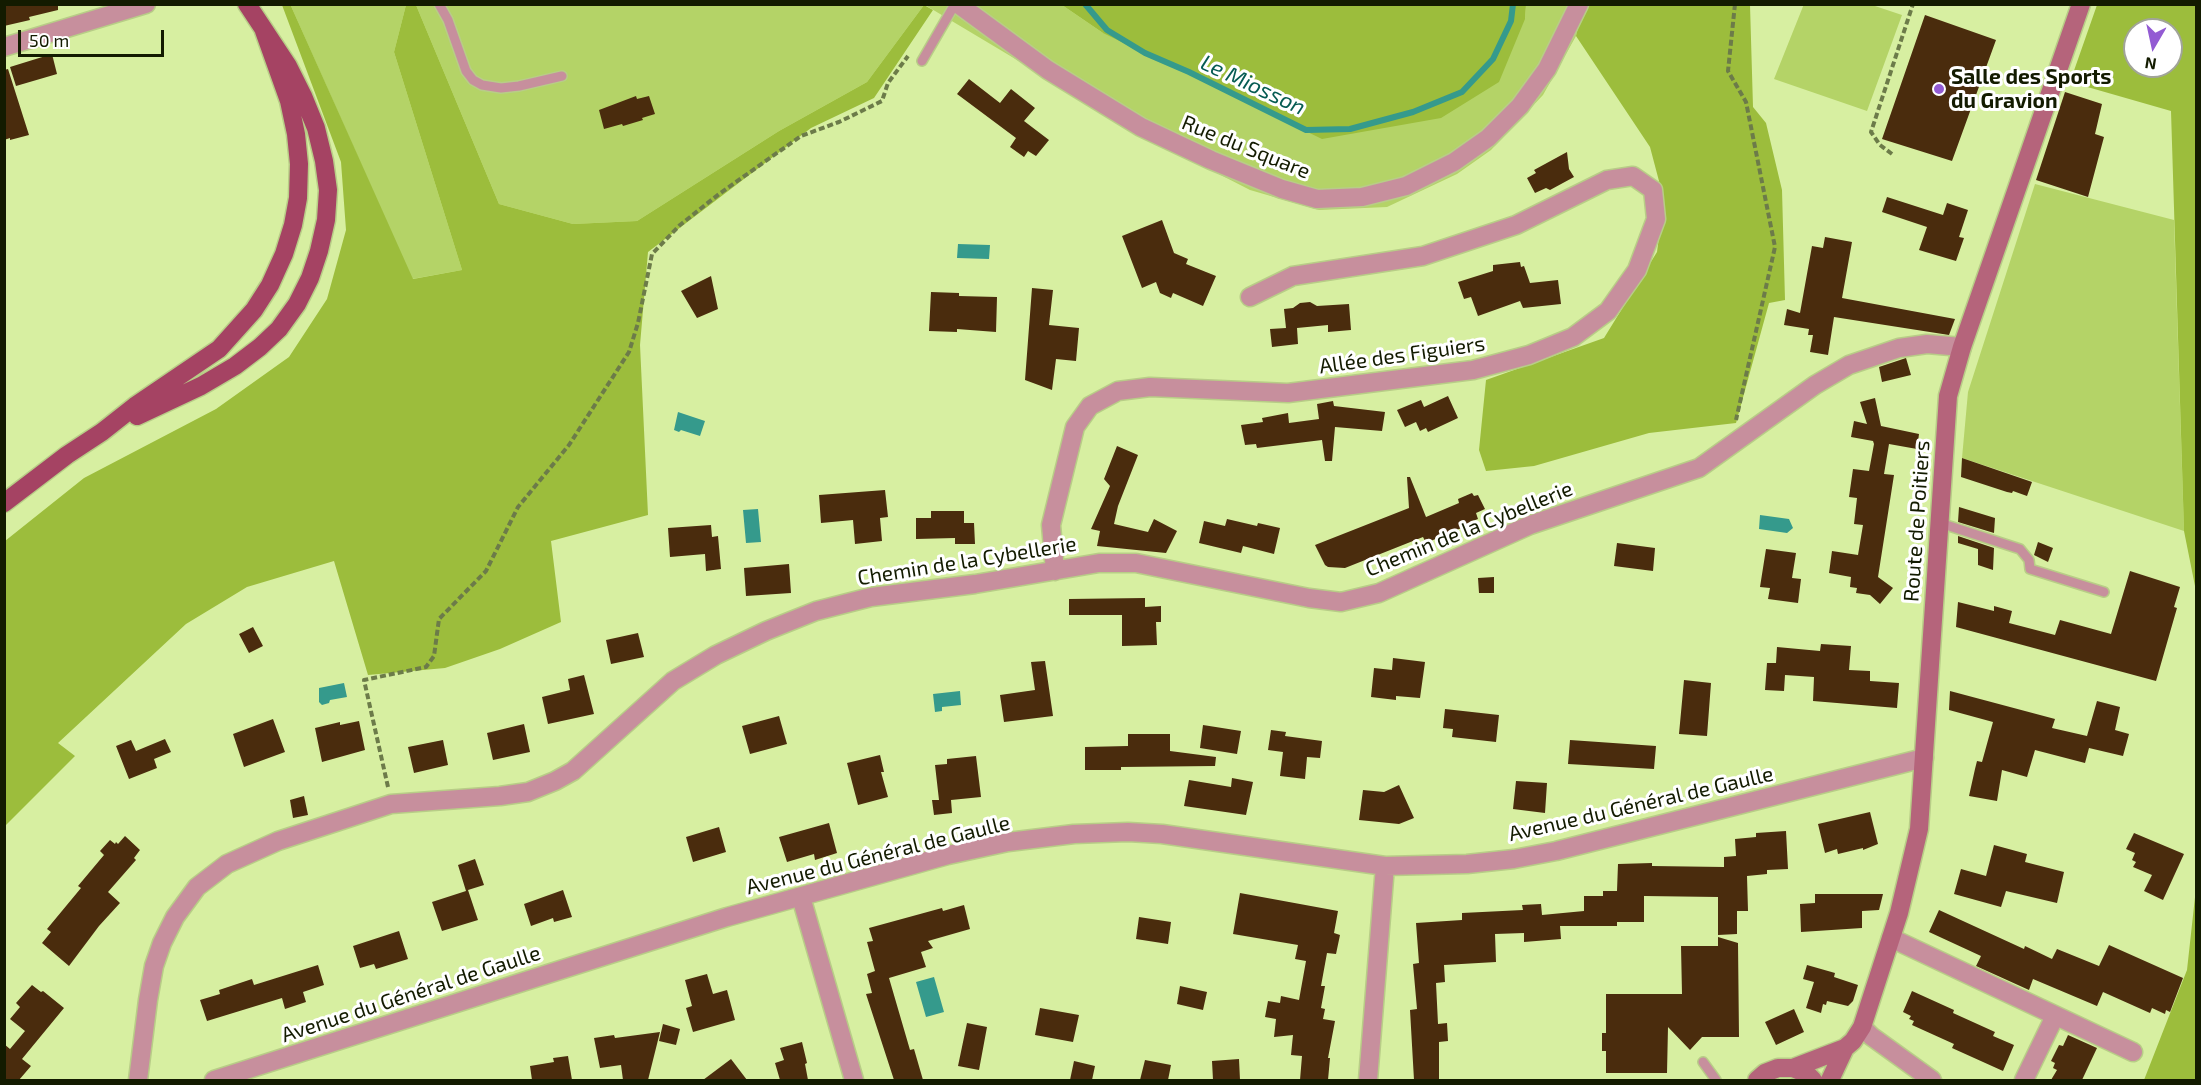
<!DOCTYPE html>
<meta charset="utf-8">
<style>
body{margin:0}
#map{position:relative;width:2201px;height:1085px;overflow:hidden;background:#d7efa1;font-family:"Exo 2",sans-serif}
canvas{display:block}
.frame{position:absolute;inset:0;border:6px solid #131b00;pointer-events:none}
.north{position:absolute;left:2123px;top:18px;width:60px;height:60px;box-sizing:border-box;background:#fff;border:2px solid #a1a499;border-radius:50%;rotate:189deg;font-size:16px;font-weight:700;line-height:24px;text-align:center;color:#131b00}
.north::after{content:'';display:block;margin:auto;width:21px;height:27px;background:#935bd3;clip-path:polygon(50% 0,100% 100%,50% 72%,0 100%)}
.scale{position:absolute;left:18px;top:30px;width:146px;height:27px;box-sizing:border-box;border:3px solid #131b00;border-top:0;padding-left:8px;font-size:18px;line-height:21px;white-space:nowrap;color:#131b00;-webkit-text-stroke:4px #fff;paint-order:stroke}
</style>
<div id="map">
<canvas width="2201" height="1085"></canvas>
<div class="frame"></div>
<div class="north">N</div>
<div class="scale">50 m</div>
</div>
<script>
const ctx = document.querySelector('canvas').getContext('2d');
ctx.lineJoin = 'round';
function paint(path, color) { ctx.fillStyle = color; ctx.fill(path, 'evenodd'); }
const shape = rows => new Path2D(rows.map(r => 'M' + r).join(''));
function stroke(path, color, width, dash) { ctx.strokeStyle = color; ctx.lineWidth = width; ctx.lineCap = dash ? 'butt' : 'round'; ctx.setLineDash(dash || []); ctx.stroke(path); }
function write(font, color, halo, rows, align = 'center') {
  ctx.font = font + ' "Exo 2",sans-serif'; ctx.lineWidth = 6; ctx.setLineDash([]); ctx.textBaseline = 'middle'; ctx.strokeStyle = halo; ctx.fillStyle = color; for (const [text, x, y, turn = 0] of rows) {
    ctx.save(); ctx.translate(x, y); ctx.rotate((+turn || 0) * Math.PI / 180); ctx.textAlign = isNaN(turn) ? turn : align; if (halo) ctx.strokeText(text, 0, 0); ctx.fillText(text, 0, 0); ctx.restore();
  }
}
paint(shape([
 [1804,4,1872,5,1902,15,1867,111,1774,79],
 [287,5,406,5,394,52,462,270,412,279,291,6],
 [416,5,924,5,867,82,779,131,637,221,573,224,499,204],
 [925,5,1062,5,1103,33,1525,19,1526,5,1583,5,1576,36,1543,95,1491,150,1457,174,1387,207,1319,210,1250,190,1141,134],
 [2035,184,2174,220,2184,531,1962,458,1968,392]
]), '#b4d367');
paint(shape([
 [282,5,291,6,413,279,462,270,394,52,406,5,416,5,499,204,573,224,637,221,779,131,867,82,924,5,933,10,874,98,811,128,648,252,640,345,648,515,551,541,561,622,500,649,445,668,368,675,334,561,247,587,186,624,58,743,75,756,5,826,5,541,84,478,216,409,289,357,327,299,346,230,341,162],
 [1062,5,1526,5,1525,19,1499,82,1441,118,1322,139,1103,33],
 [1583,5,1750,5,1753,107,1766,123,1782,190,1785,300,1769,303,1736,423,1649,433,1534,466,1486,471,1479,450,1486,380,1604,338,1657,252,1664,200,1650,147,1576,36],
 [2097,5,2196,5,2196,591,2184,531,2171,111,2070,82],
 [2135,30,2171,30,2171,66,2135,66],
 [2196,888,2196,1080,2144,1080,2187,970]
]), '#9cbd3c');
paint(shape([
 [958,244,990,245,989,259,957,258],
 [678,412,705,421,700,436,681,430,679,432,674,430],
 [758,509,761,542,746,543,743,510],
 [1760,515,1789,519,1793,528,1787,533,1759,529],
 [344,683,347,697,330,700,329,703,322,705,319,702,319,688],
 [960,691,961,705,942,707,942,711,935,712,933,694],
 [934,977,944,1012,926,1017,916,982]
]), '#359a8c');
stroke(shape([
 [1085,4,1107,30,1145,53,1189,72,1306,130,1350,129,1413,112,1462,92,1493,59,1511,21,1513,4]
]), '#359a8c', 6);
paint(shape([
 [4,4,58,4,58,10,29,17,30,20,4,26],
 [1925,15,1996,40,1952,161,1882,139],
 [52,54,57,74,16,86,10,67],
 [8,69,29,135,10,140,10,138,4,140,4,70],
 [969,79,1000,103,1011,89,1035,108,1024,121,1049,140,1036,156,1028,151,1024,157,1010,147,1016,138,957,94],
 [2065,92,2102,104,2095,134,2104,137,2088,197,2036,180],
 [636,96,637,99,649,96,655,114,642,118,643,120,623,126,622,124,604,129,599,110],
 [1567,152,1569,169,1574,177,1550,190,1546,188,1535,193,1527,178,1536,173,1534,170],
 [1887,197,1943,215,1947,203,1968,210,1959,237,1964,238,1956,261,1919,250,1927,227,1882,212],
 [1162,220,1174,253,1188,259,1186,264,1216,276,1203,306,1173,293,1171,298,1160,293,1156,282,1142,288,1122,236],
 [1825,237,1852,242,1842,298,1955,319,1949,335,1834,317,1828,355,1810,352,1813,335,1808,335,1809,329,1784,325,1787,309,1800,313,1812,246,1823,248],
 [1520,262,1521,267,1524,266,1530,283,1558,280,1561,304,1523,308,1520,301,1478,316,1471,297,1464,299,1458,282,1493,271,1493,265],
 [711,276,718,309,697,318,681,291],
 [1032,288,1053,290,1049,325,1079,328,1076,361,1056,359,1052,390,1025,380],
 [931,292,959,293,959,296,997,297,996,332,957,329,957,332,929,331],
 [1310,302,1317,306,1349,304,1351,330,1328,332,1328,325,1297,328,1298,344,1272,347,1270,329,1286,328,1284,309,1293,308,1300,303],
 [1906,358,1911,375,1882,382,1879,367],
 [1448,396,1458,418,1428,432,1426,428,1420,431,1416,422,1405,427,1397,410,1421,400,1424,407],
 [1875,398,1881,426,1919,434,1917,449,1889,444,1884,474,1894,475,1878,577,1893,588,1880,604,1870,595,1856,593,1857,588,1850,587,1851,577,1829,573,1832,551,1858,555,1863,525,1854,524,1857,498,1849,497,1853,469,1869,471,1874,444,1873,441,1851,437,1854,421,1867,424,1860,402],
 [1333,401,1334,406,1385,412,1382,431,1335,427,1332,461,1325,461,1322,440,1257,448,1256,444,1245,445,1241,425,1263,422,1262,418,1288,413,1289,423,1319,419,1317,404],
 [1117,446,1138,455,1118,506,1114,524,1148,532,1154,519,1177,531,1166,553,1097,546,1100,531,1091,529,1110,486,1104,479],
 [1962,458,2032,482,2027,496,2013,491,2012,493,2007,492,1961,477],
 [1407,477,1410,477,1426,517,1459,503,1458,499,1472,493,1474,496,1478,495,1485,509,1476,513,1478,519,1470,522,1471,524,1426,543,1423,537,1345,568,1328,567,1325,565,1315,545,1409,508],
 [885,490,888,517,880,518,882,541,855,544,853,520,821,523,819,495],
 [1959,507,1995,518,1994,533,1958,522],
 [931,511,964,511,964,523,974,523,975,544,955,544,955,538,916,539,916,518,931,518],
 [1227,519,1257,526,1258,523,1280,528,1274,554,1243,546,1241,553,1199,543,1204,521,1225,526],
 [711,525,712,537,718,536,721,569,706,571,705,554,670,557,668,528],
 [1958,536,1994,548,1993,570,1978,565,1978,549,1958,543],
 [2038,542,2053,548,2048,562,2034,555],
 [1617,543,1655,548,1653,571,1614,566],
 [1766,549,1796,553,1792,578,1801,579,1798,603,1768,599,1770,588,1760,587],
 [789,564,791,593,746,596,744,568],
 [2130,571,2180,587,2174,607,2177,608,2156,681,1956,627,1958,602,1994,611,1994,606,2012,611,2009,623,2055,635,2060,620,2111,634],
 [1494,577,1494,593,1479,593,1478,578],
 [1145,598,1145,607,1161,606,1161,622,1156,622,1157,645,1122,646,1122,615,1069,615,1069,599],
 [253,627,263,646,249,653,239,634],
 [638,633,644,657,611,664,606,640],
 [1821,644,1851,646,1849,670,1870,671,1870,681,1899,683,1897,708,1813,701,1814,677,1785,675,1784,691,1765,690,1767,663,1776,663,1777,647,1820,651],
 [1393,658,1425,662,1420,698,1396,696,1396,700,1371,697,1374,668,1392,670],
 [1045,661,1053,716,1004,722,1000,695,1035,690,1031,662],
 [584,675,594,714,548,724,542,697,570,690,568,679],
 [1684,680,1711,683,1707,736,1679,734],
 [1950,691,2055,719,2052,728,2087,736,2097,701,2120,707,2115,730,2129,734,2123,756,2089,748,2085,763,2035,750,2027,777,2002,770,1997,801,1969,796,1975,769,1977,761,1982,762,1993,722,1949,710],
 [1445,709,1499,715,1496,742,1452,737,1453,729,1443,728],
 [779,716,787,744,750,754,742,726],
 [273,719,285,752,244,767,233,734],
 [359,721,365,750,322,762,315,728,340,722,340,725],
 [524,724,530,752,493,760,487,733],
 [1203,725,1241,731,1237,754,1200,748],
 [1271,730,1286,732,1285,736,1322,741,1320,758,1307,757,1305,779,1280,776,1283,752,1268,750],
 [1128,734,1170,734,1170,751,1216,757,1215,766,1121,767,1121,770,1085,770,1085,747,1128,746],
 [165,739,171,752,154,759,157,768,129,779,116,746,131,740,136,751],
 [443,740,448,765,414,773,408,747],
 [1570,740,1656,746,1654,769,1568,764],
 [880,755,884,772,881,772,888,797,858,805,847,763],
 [976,756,981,797,951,800,952,813,934,815,932,800,939,800,935,765,947,764,947,759],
 [1232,778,1253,782,1246,815,1184,806,1189,780,1231,787],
 [1516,781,1547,783,1545,813,1513,809],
 [1399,785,1414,818,1399,824,1359,820,1363,790,1384,792],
 [304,796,308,815,293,818,290,800],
 [1870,812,1878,844,1863,850,1863,848,1838,854,1837,849,1825,853,1818,824],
 [829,823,837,853,815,860,814,854,787,862,779,837],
 [719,827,726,852,693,862,686,837],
 [1786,831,1788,869,1767,870,1767,874,1747,876,1748,911,1737,911,1737,934,1718,935,1718,897,1644,896,1644,922,1617,922,1617,926,1560,926,1561,939,1524,942,1524,933,1495,934,1496,962,1444,965,1445,982,1436,983,1438,1024,1447,1023,1448,1041,1439,1042,1439,1080,1414,1080,1410,1010,1417,1009,1413,964,1419,963,1416,923,1462,920,1462,913,1523,910,1522,905,1541,904,1542,915,1584,911,1584,896,1603,896,1603,891,1617,891,1618,864,1652,863,1652,866,1724,867,1724,857,1736,856,1735,839,1756,837,1756,833],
 [2134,833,2184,854,2163,900,2144,891,2152,875,2133,867,2136,862,2132,860,2135,853,2126,849],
 [125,836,140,850,134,858,136,860,108,892,120,903,99,926,69,966,42,943,51,932,47,929,81,888,78,886,104,855,100,851,110,840,115,844,116,842,118,844],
 [1994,845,2027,854,2025,862,2064,872,2057,903,2006,891,2001,907,1954,894,1961,869,1986,876],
 [475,859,484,885,468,890,478,920,442,931,432,902,466,891,458,865],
 [563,890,572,917,554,922,553,918,531,926,524,904],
 [1240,893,1338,911,1334,933,1340,935,1336,954,1327,953,1321,986,1325,986,1321,1008,1325,1009,1323,1019,1335,1021,1328,1058,1330,1058,1328,1080,1300,1080,1302,1056,1291,1055,1293,1035,1274,1037,1276,1019,1265,1017,1268,1001,1280,1003,1281,996,1299,1000,1306,961,1295,959,1298,945,1233,934],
 [1815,894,1883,894,1879,910,1862,911,1862,928,1801,932,1800,904,1815,903],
 [964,905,970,929,928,941,933,948,921,952,926,967,889,978,910,1050,914,1049,923,1080,894,1080,866,994,872,993,867,974,875,971,867,942,873,941,869,928,942,908,943,911],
 [1939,910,2024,949,2025,946,2052,959,2057,949,2099,966,2109,945,2183,978,2170,1012,2166,1010,2165,1014,2152,1008,2150,1013,2103,992,2097,1006,2033,979,2029,990,1976,966,1981,956,1929,932],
 [1139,917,1171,922,1168,944,1136,939],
 [399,931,408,959,376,969,374,964,360,968,353,946],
 [1718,937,1738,943,1739,1037,1702,1037,1690,1050,1668,1027,1667,1073,1606,1073,1606,1051,1602,1051,1602,1033,1606,1033,1606,994,1682,994,1681,946,1718,946],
 [318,965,324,985,303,992,306,1002,285,1009,282,998,207,1021,200,1000,220,994,219,990,252,979,254,985],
 [1807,965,1835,973,1834,977,1858,985,1853,1001,1848,1006,1827,1001,1826,1005,1823,1004,1821,1013,1806,1008,1814,982,1803,979],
 [707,974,713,994,727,990,735,1020,693,1032,686,1008,692,1006,685,980],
 [32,985,41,992,43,991,64,1008,22,1059,31,1066,19,1080,4,1080,4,1044,10,1049,25,1031,10,1019,20,1007,16,1003],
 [1180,986,1207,992,1203,1010,1177,1004],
 [1912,991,1954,1010,1953,1013,1995,1032,1993,1036,2014,1045,2003,1071,1952,1048,1954,1044,1912,1025,1914,1021,1909,1019,1911,1016,1903,1012],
 [1040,1008,1079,1015,1073,1042,1035,1035],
 [1794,1009,1804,1032,1776,1045,1765,1022],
 [967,1023,987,1027,979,1070,958,1066],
 [663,1024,680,1029,676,1045,659,1041],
 [660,1032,648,1080,623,1080,621,1065,600,1068,594,1038,614,1035,615,1038],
 [2068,1035,2097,1048,2082,1080,2051,1080,2057,1070,2053,1068,2055,1063,2051,1061,2059,1045,2063,1046],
 [802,1042,807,1063,805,1064,808,1080,780,1080,775,1063,784,1060,780,1048],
 [568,1056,572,1080,532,1080,530,1066,554,1062,553,1058],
 [731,1059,747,1080,703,1080],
 [1239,1059,1240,1080,1213,1080,1212,1061],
 [1145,1060,1171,1065,1168,1080,1140,1080],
 [1074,1061,1095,1066,1092,1080,1070,1080]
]), '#4a2c0d');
const lane = shape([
 [439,4,448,20,466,71,473,80,482,85,501,88,519,86,562,76],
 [922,61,955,4],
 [1940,523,2020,549,2029,560,2030,569,2104,592],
 [1703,1062,1716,1080]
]);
const street = shape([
 [958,4,1048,70,1141,127,1211,160,1282,189,1317,199,1362,197,1406,186,1454,162,1488,138,1520,106,1547,69,1579,4],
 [4,47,146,4],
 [1055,571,1051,525,1075,427,1090,406,1118,391,1150,387,1288,393,1473,370,1529,355,1573,337,1608,311,1637,270,1656,219,1653,190,1633,176,1607,180,1516,225,1423,256,1293,276,1250,297],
 [801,897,854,1080],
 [1891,938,2133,1052],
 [1862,1027,1871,1036,1932,1080],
 [138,1080,148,1000,154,966,162,943,175,917,197,887,227,864,278,841,391,804,500,796,528,792,555,781,573,771,673,681,716,655,766,631,816,611,871,597,975,584,1099,563,1136,563,1309,598,1341,602,1379,593,1530,525,1699,468,1815,385,1849,365,1899,348,1927,344,1962,347],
 [214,1080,727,917,948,855,1008,842,1074,834,1128,832,1162,834,1385,866,1467,864,1514,859,1556,851,1924,758],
 [1368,1080,1385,866],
 [2024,1080,2055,1016]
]);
const secondary = shape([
 [1793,1068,1845,1048,1853,1041,1862,1027,1899,913,1919,829,1948,396,1962,347,2081,4],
 [1757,1080,1765,1073,1778,1068,1793,1068,1807,1074,1813,1080],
 [1830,1080,1845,1048]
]);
const primary = shape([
 [137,416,201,386,235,366,260,347,279,329,297,304,310,278,319,251,326,220,328,190,324,161,316,128,303,96,288,66,247,4],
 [4,503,67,455,102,432,135,406,219,349,254,310,270,285,284,254,293,225,298,198,299,164,296,134,289,101,264,31]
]);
stroke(lane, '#b8cd87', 12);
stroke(street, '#b8cd87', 21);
stroke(secondary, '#b8cd87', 21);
stroke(primary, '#b8cd87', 21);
stroke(shape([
 [1735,4,1728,71,1746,102,1775,247,1736,420],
 [1892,154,1880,145,1871,132,1913,4],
 [388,787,364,680,426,667,434,656,439,619,486,571,518,507,569,445,629,352,638,323,652,254,680,225,719,194,801,136,839,122,882,101,888,83,908,56]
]), '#6c7b49', 4, [6, 3]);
stroke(lane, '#c78f9d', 9);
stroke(street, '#c78f9d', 18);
stroke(secondary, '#b5647b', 18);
stroke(primary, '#a54363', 18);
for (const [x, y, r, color] of [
 [1939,89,6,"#935bd3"]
]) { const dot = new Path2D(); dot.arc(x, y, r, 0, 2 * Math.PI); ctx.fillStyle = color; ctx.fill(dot); stroke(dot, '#fff', 2); }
write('bold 21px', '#131b00', '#fff', [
 ["Salle des Sports",1951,77],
 ["du Gravion",1951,101]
], 'left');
write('21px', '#131b00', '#fff', [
 ["Rue du Square",1246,147,22],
 ["Allée des Figuiers",1402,355,-8],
 ["Route de Poitiers",1917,521,-86],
 ["Chemin de la Cybellerie",1469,529,-22],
 ["Chemin de la Cybellerie",967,561,-9],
 ["Avenue du Général de Gaulle",1641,804,-13],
 ["Avenue du Général de Gaulle",878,855,-14],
 ["Avenue du Général de Gaulle",411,994,-18]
]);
write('italic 22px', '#065c53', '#fff', [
 ["Le Miosson",1253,85,25]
]);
</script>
